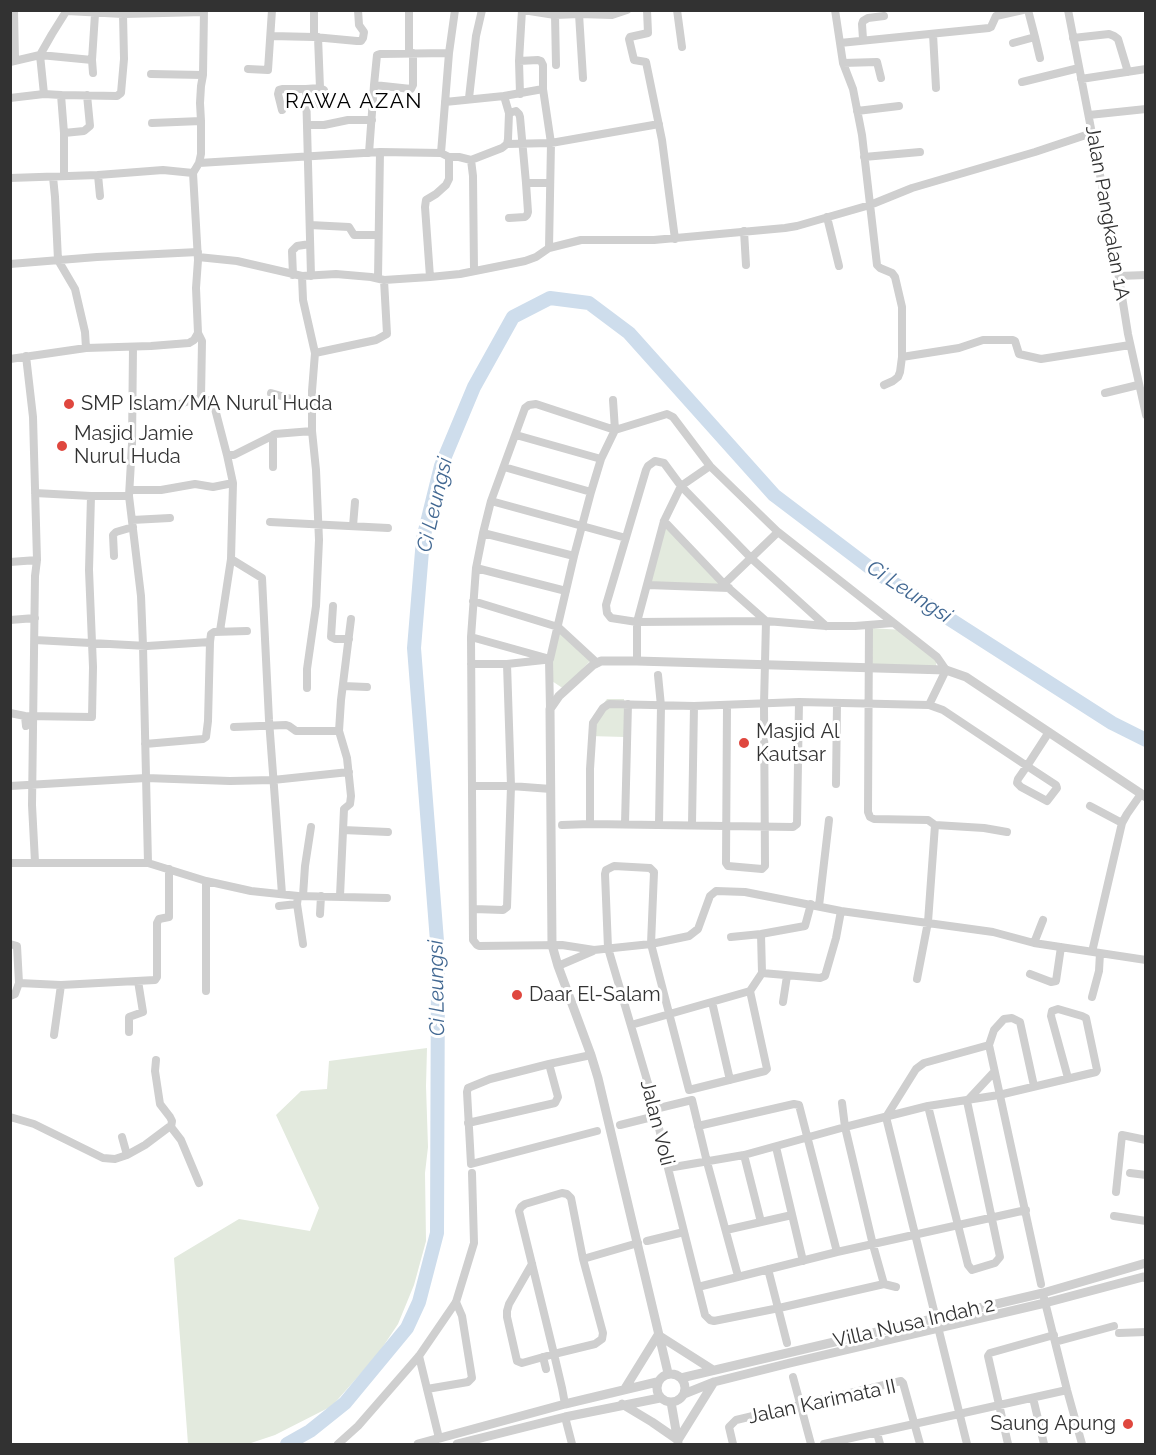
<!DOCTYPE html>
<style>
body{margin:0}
#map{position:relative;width:1156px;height:1455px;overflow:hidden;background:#fff;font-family:Raleway,sans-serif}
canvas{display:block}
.frame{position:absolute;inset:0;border:12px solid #323232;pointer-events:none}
</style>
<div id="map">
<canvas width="1156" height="1455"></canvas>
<div class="frame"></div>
</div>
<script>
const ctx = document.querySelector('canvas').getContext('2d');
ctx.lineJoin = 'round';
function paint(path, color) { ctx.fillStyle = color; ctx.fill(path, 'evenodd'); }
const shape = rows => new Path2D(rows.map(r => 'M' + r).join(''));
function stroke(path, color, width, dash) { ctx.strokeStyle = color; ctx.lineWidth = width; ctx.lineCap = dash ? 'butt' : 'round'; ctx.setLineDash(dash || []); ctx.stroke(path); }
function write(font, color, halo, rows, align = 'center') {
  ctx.font = font + ' Raleway,sans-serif'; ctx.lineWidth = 6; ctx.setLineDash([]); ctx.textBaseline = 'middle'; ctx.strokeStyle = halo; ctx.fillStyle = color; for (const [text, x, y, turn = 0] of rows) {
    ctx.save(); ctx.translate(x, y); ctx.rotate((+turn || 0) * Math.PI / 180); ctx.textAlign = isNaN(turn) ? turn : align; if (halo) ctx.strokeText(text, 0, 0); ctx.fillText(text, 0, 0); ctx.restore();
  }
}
paint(shape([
 [664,521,729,588,648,585],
 [557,624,590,661,564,689,546,677],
 [870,628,903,630,937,657,936,666,869,666],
 [607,699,624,699,625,737,589,736,589,722],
 [427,1048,426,1086,428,1147,425,1173,426,1241,414,1285,398,1324,378,1354,332,1406,275,1435,248,1444,188,1444,174,1258,239,1219,310,1231,319,1208,276,1115,301,1091,327,1089,329,1061]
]), '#e3eade');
stroke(shape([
 [287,1444,310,1431,345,1403,407,1328,419,1302,437,1233,438,954,414,648,423,539,441,466,474,387,513,317,550,298,589,303,629,333,774,495,873,570,1112,723,1146,740]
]), '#ceddec', 14);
stroke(shape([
 [14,10,15,60],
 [314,10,314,37,357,41,361,41,363,38,364,32,359,25,358,10],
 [522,10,519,61,538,60,541,61,543,65,543,89,551,143,549,248],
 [523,10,555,15,579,14,612,15,627,10],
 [647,10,648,33,630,37,629,39,634,60,646,62,662,140,675,239],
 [677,10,682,47],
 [835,10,843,63,853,89,862,135,877,265,880,268,892,273,895,277,902,307,902,357,900,372,898,377,893,381,884,385],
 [1068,10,1114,247,1128,334,1146,415],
 [67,11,123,14,204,12],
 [579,14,583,78],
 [555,15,556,65],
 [933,34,936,88],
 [271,36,314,37],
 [1035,37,1040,58],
 [1073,38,1109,34,1114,36,1118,39,1128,72],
 [863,39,862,24,863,21,868,18,884,16],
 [840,43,989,28,991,27,996,16,1023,10],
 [1013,43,1035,37,1028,10],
 [409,53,409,10],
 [519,61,520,94],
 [10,62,40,55,92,60],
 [843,63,877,62,881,78],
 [248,69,268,70,272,10],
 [93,73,92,60,95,14],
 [151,74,203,75],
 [1081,79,1146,69],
 [1022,82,1079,68],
 [374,85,411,89,413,85,413,53],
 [306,89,311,276],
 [61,95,117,96,121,93,124,59,123,14],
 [504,96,543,89],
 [10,98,44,94],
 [469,98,476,36,482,10],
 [445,102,504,96,509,113,516,111,519,114,520,117,526,183,550,183],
 [307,106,324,103,326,101,324,90,320,88],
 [282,110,278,94,279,90,283,89,306,89,320,88,318,37],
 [857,111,899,106],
 [1089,115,1146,109],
 [152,123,201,121],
 [307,125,324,125,348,120,372,120],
 [64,133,84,131,90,126,87,95],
 [507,144,551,143,659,124],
 [369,153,374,85,377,55,380,54,449,53],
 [441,153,449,53,455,10],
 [864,157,920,152],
 [471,160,502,148,507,144,508,139,509,113],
 [199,163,380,152,441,153,449,157,459,157,471,160,473,176,474,271],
 [193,173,199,163,201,154,201,121,200,103,201,86,203,75,204,10],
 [98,175,100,196],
 [64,176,64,133,61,95,44,94,40,55,52,34,67,10],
 [53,177,55,197,58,260,75,289,85,332,86,348],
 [10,178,98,175,163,170,193,173,198,260,196,288,198,333,194,340,189,343,151,346,86,348,10,359],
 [827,217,839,266],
 [509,218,525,217,527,215,528,212,526,183],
 [310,225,349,227,354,235,378,235],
 [744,231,746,265],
 [198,257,237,261,302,276,336,274,371,277,384,280,430,277,460,274,525,261,536,257,549,248,581,240,654,240,785,228,797,226,870,205,912,188,1035,152,1092,133],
 [10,264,97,257,198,252],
 [293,275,292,251,297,246,310,244],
 [302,276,303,300,315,353,312,391,312,431,316,470,319,540,316,606,307,669,307,688],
 [1119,276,1146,275],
 [430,277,425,207,426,200,436,194,446,185,449,179,449,157],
 [378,278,380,152],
 [198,333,202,341,201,398],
 [133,347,132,444,129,496,141,596,143,646,148,863],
 [315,353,376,340,387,334,384,280],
 [26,356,33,417,37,560,35,576,32,805,35,862],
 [902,357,959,348,983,340,1013,340,1015,341,1019,354,1041,359,1130,345],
 [271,393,312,405],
 [1105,393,1138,385],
 [133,402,172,406,201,398,208,400,214,405,227,455],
 [516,435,601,459],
 [272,436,234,455,227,455,233,483,231,559,262,578,269,720,282,894],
 [273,467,273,435,275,434,312,431],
 [504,467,591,492],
 [130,490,161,490,195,484,213,487,233,483],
 [35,493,91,496,129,496],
 [491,501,626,538],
 [132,520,170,518],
 [664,521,724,584,766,621,764,704,765,866,762,869,728,866,726,863,727,706],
 [270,522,388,528],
 [353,526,355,502],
 [483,533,574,556],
 [114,556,113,535,116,532,133,527],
 [10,562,37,560],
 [476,568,566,591],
 [724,584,778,532],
 [648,585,729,588],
 [473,601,558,627,597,663],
 [333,606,331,637,335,639,349,639],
 [10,620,35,618],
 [869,625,868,812,870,817,874,819,928,820,935,825,984,828,1007,832],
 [826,626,751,558,681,486,664,463,655,461,648,466,646,470,606,605,607,613,611,618,637,622,766,621,826,626,855,626,893,623],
 [220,631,231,559],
 [471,637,473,940,477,945,479,946,562,945,594,950,651,944,689,936,698,929,710,896,716,891,745,892,841,911,993,932,1034,943,1146,960],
 [35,640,147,646,210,642,211,634,214,632,247,631],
 [550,659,471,637,476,568,483,533,491,501,525,408,529,405,536,404,615,430,667,414,673,417,710,466,778,532,937,657,946,670,929,705],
 [637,661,637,622,664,521,681,486,710,466],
 [471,664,507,664,544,660],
 [658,675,661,706,659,824],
 [343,686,367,687],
 [550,709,549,660,550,659,574,556,591,492,601,459,615,430,613,400],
 [10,713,25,716,92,717,93,667,89,570,91,496],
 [25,716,26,726],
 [234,727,286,725,289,726,296,731,339,731],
 [145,744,203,739,206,737,208,721,210,642],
 [836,784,837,703],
 [10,786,146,778,230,781,273,780,349,772],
 [472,786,511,786,551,789],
 [1090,806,1122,823],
 [590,824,590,769,593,723,603,708,609,704,694,706,799,702,929,705,943,710,1027,766,1056,785,1057,788,1047,801,1021,787,1017,783,1018,779,1027,766,1049,732],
 [625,824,628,704],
 [692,824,694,706],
 [562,825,590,824,793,827,797,824,799,702],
 [343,830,388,832],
 [10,863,148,863,206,881,251,891,298,896,387,898],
 [298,896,297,904,303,944],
 [303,896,305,866,311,827],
 [340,896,344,809,350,804,351,796,347,758,339,731,341,700,351,619],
 [279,906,297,904],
 [819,906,829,820],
 [474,909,503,910,507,907,511,786,507,664],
 [320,914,321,896],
 [761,934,762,973],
 [731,937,761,934,805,926,811,904],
 [1034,943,1043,920],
 [10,944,17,946,19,983,15,994,10,996],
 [1092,952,1122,823,1127,814,1141,794],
 [558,966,593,951],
 [1030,974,1051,982,1056,981,1061,947],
 [917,979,928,922,935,825],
 [19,983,61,985,155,980,157,977,157,923,159,919,169,917,169,869],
 [206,991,206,881],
 [750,991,767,1069,765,1071,689,1090,651,944,654,872,650,868,614,866,606,870,605,874,608,948,652,1097,668,1168,705,1315,710,1320,714,1321,779,1308,884,1284,873,1245,845,1127,842,1103],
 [1092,997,1099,971,1100,953],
 [712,1002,730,1080],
 [783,1002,787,976],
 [631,1025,750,991,762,973,820,978,825,976,836,938,841,911],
 [129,1032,129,1017,143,1012,138,981],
 [54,1035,61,985],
 [591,1055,549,1064,490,1079,468,1088,467,1092,471,1164,597,1131],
 [156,1060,155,1071,160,1104,170,1117,172,1121,171,1127],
 [1034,1086,1020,1022,1012,1018,1004,1019,994,1030,989,1045,1041,1284],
 [928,1106,968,1265,972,1270,995,1263,1000,1257,967,1101,994,1072],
 [655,1109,692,1100,707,1162,738,1276],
 [10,1117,34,1124,103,1158,115,1159,127,1155,122,1137],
 [468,1123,555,1103,558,1097,549,1064],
 [620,1125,656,1116],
 [698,1126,794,1104,799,1105,837,1252],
 [776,1147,803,1261],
 [127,1155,145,1145,169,1127,171,1127,181,1140,199,1183],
 [744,1155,761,1222],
 [668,1168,744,1155,845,1127,928,1106,999,1095,1096,1072,1097,1070,1086,1018,1082,1016,1058,1009,1052,1011,1051,1016,1068,1078],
 [1130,1173,1146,1175],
 [1116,1192,1122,1135,1146,1140],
 [1114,1216,1146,1221],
 [726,1230,792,1215],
 [647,1241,684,1232],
 [583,1259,638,1243],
 [532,1264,509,1304,507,1311,507,1317,517,1361,522,1363,554,1354,595,1344,602,1339,603,1333,583,1259,571,1198,567,1194,562,1193,525,1204,521,1207,519,1211,532,1264,554,1354,562,1388,565,1404],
 [768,1269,787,1343],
 [884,1284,896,1287],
 [698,1287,837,1252,1026,1210],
 [1044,1298,1067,1390,1082,1444],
 [1119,1333,1146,1332],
 [1055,1342,1114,1326],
 [419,1356,439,1438],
 [543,1357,546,1369],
 [793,1377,811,1444],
 [427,1389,468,1382,472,1378,462,1316,456,1302],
 [1033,1398,1044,1444],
 [565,1417,572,1444],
 [877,1433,880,1444],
 [338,1444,358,1426,419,1356,456,1302,474,1243,472,1173],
 [733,1444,729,1427,736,1420,901,1381,903,1383,920,1444],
 [824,1444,1067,1390],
 [967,1444,886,1117,916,1069,924,1063,989,1045],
 [1008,1444,988,1356,990,1353,1054,1335]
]), '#cfcfcf', 8);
stroke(shape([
 [668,1373,598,1078,591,1055,558,966,552,945,550,709,559,696,593,665,601,661,637,661,946,670,966,677,1146,797],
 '657 1388a14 14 0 1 1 28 0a14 14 0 1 1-28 0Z',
 [681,1378,1043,1293,1146,1263],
 [624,1390,658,1335,713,1370],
 [684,1394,714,1382,790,1363,1045,1303,1143,1277,1146,1278],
 [671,1402,678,1442],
 [622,1404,652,1422,678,1440,714,1382],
 [418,1444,565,1404,657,1382],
 [457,1444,565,1417,660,1398]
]), '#cfcfcf', 9);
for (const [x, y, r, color] of [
 [69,404,6,"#df473e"],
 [62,446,6,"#df473e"],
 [744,743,6,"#df473e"],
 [517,995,6,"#df473e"],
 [1128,1424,6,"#df473e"]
]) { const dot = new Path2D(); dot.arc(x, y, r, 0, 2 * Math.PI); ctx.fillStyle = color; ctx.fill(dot); stroke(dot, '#fff', 2); }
write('20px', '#323232', '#fff', [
 ["Jalan Pangkalan 1A",1107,213,80],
 ["Jalan Voli",657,1123,76],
 ["Villa Nusa Indah 2",914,1323,-13],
 ["Jalan Karimata II",822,1402,-12]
]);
write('20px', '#323232', '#fff', [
 ["SMP Islam/MA Nurul Huda",81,404],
 ["Masjid Jamie",74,434],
 ["Nurul Huda",74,457],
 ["Masjid Al",756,732],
 ["Kautsar",756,755],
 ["Daar El-Salam",529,995],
 ["Saung Apung",1116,1424,"right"]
], 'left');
ctx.letterSpacing = '1.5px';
write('21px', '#000', '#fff', [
 ["RAWA AZAN",354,102]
]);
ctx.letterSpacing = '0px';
write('italic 21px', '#426892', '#fff', [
 ["Ci Leungsi",435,505,-77],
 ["Ci Leungsi",909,592,33],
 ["Ci Leungsi",437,988,-91]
]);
</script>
